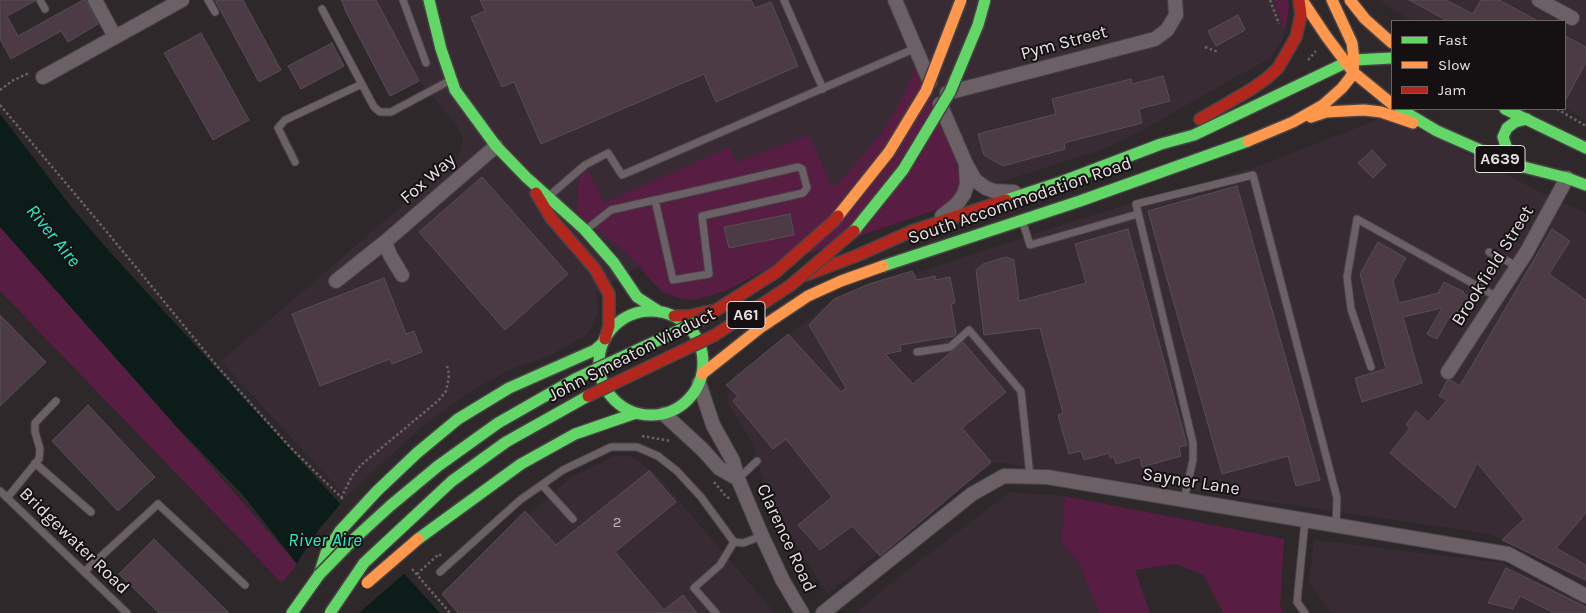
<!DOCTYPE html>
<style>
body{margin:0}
#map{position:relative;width:1586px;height:613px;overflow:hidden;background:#2e282b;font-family:Karla,sans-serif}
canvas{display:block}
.legend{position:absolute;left:1391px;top:20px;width:175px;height:90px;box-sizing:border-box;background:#151113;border:1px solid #696466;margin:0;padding:6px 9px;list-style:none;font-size:15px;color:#e7e0e3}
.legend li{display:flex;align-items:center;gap:10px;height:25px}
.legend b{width:25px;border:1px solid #696466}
</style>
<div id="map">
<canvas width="1586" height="613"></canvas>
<ul class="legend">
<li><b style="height:6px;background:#63d668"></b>Fast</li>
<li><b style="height:6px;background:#ff974d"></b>Slow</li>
<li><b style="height:6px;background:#b3261e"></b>Jam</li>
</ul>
</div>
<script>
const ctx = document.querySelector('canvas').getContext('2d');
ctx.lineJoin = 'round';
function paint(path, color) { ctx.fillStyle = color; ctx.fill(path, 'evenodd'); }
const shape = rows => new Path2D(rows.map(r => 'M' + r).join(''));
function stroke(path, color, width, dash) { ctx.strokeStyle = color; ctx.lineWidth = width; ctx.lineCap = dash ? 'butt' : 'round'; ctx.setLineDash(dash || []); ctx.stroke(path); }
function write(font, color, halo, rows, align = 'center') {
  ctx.font = font + ' Karla,sans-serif'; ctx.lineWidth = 4; ctx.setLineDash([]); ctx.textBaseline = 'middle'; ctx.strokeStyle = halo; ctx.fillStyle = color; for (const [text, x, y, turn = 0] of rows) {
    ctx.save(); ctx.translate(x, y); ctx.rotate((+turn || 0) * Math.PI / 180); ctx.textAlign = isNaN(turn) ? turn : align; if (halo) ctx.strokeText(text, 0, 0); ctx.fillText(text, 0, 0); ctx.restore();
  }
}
paint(shape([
 [376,0,1288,0,1289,7,1282,41,1270,58,1137,133,1104,149,930,204,834,240,695,300,679,298,662,292,639,266,596,292,598,309,594,322,587,334,551,355,509,370,474,389,420,428,346,497,221,361,321,276,459,156,463,140,458,127,419,81],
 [1379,0,1586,0,1586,120,1565,108,1565,21,1412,21],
 [1389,115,1458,149,1540,192,1586,213,1586,583,1491,534,995,462,827,594,770,502,752,442,727,401,732,378,832,301,1080,219,1262,165],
 [617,455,633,457,657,475,775,613,462,613,442,592,571,477],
 [1010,492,1065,496,1061,542,1079,563,1099,613,856,613,890,584],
 [1314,540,1503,563,1586,605,1586,613,1332,613,1309,583]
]), '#392b33');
paint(shape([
 [1274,0,1288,0,1289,7,1285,31],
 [916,67,968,177,953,204,777,264,725,291,695,300,679,298,662,292,624,250,583,219,577,211,579,176,588,170,604,203,729,147,737,162,809,135,832,187,844,177,881,134,903,96],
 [0,227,297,564,282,583,0,291],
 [1065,496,1284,539,1280,606,1284,613,1223,613,1204,575,1176,564,1135,570,1150,613,1099,613,1079,563,1061,542]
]), '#581d42');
paint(shape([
 [0,114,72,208,109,251,440,613,342,613,297,564,243,495,176,426,0,227]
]), '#0c1c18');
paint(shape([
 [342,502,406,572,359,613,339,613,295,566,320,528]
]), '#2e282b');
const building = shape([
 [0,0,35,0,35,1,7,16,18,36,83,0,86,0,98,24,68,42,61,31,11,59,0,39,0,0],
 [215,0,243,0,281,70,259,82,215,0],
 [341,0,376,0,419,81,390,96,344,8,345,8,341,0],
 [480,0,751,0,755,8,771,2,798,66,716,102,704,74,541,144,514,82,502,87,471,17,485,11,480,0],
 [1409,0,1446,0,1473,14,1481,0,1499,0,1538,21,1448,21,1409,0],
 [1238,15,1245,30,1216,46,1208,31,1238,15],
 [201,33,249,120,213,140,164,53,201,33],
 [1565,36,1586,47,1586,62,1565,101,1565,36],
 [332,43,344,66,301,89,288,66,332,43],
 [1163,76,1170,101,1139,109,1142,123,1064,143,1065,149,1003,166,984,155,978,134,1056,114,1052,99,1131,79,1132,84,1163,76],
 [1372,150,1386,165,1373,178,1358,163,1372,150],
 [482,177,568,274,505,330,419,232,482,177],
 [1237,186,1320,480,1296,486,1288,456,1222,474,1148,211,1237,186],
 [790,214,794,235,729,248,724,227,790,214],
 [1128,229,1187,445,1179,447,1181,456,1142,467,1140,457,1116,464,1114,457,1110,458,1109,453,1084,460,1081,451,1069,454,1058,415,1063,413,1040,328,984,335,976,270,983,264,1006,257,1014,260,1019,301,1086,283,1075,244,1128,229],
 [1552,229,1570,241,1549,274,1586,300,1586,513,1556,548,1586,565,1586,580,1502,540,1524,519,1477,463,1455,508,1390,453,1410,428,1406,425,1416,411,1428,422,1447,400,1439,396,1447,381,1450,380,1460,386,1552,229],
 [1378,242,1406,258,1393,281,1399,303,1438,293,1444,282,1464,292,1463,293,1471,298,1457,322,1449,317,1437,339,1427,334,1442,308,1403,317,1422,383,1362,402,1355,378,1386,369,1360,274,1378,242],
 [912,271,917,280,935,276,936,280,950,277,955,303,951,304,956,334,954,336,900,345,901,351,885,354,913,384,963,342,1006,392,962,428,991,462,880,556,852,526,820,550,798,525,832,497,786,439,773,449,733,401,738,396,726,385,788,334,841,392,846,388,809,325,834,299,869,284,912,271],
 [384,278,406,334,414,331,422,352,392,364,390,359,320,386,292,314,384,278],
 [0,315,46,362,0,406,0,315],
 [88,405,155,477,118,511,52,441,88,405],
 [649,471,676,502,615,552,664,610,683,595,697,613,458,613,442,594,525,511,556,545,649,471],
 [154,539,229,613,159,613,119,574,154,539],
 [1506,568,1586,607,1586,613,1554,613,1520,596,1513,609,1488,603,1506,568]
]);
paint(building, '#4c3a45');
stroke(building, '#545052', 1);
const lane = shape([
 [40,0,45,9],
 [208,0,215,12],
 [403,0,426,63],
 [784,0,823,89],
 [322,9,374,107,380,112,391,112,449,81],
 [295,162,278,128,285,120,362,84],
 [549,196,585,165,608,153,622,175,916,48],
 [1023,223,1030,245,1138,214],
 [587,229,611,210,655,200,660,199,721,185,798,167,802,169,807,188,803,193,702,216,709,274,673,280,655,200],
 [1489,252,1517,266],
 [917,352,950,347,969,330,1021,391,1030,476],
 [1371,367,1351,309,1347,277,1357,219,1497,297],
 [35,463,91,512],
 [738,479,757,461],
 [542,485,573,519],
 [0,491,127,613],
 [7,498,39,459,40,449,35,432,35,423,56,401],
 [1184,500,1193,460,1193,443,1136,204,1253,175,1337,498,1336,525],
 [1305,520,1297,602,1305,613],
 [84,572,158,504,245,585],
 [440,572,520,500,563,470,611,447,637,447,658,456,677,471,701,497,734,542,743,543,762,536],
 [716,613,694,588,720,565,734,542]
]);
const street = shape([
 [95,0,115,37],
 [895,0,930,82],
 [1539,0,1572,18],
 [43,77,182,0],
 [947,93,1155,39,1167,30,1176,15,1175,0],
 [940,104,966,164,975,180,986,188,994,191,1014,192],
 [942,216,957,204,964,194,967,184,966,168],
 [385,242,390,255,402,275],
 [336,281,385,242,496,146],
 [1448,372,1526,253,1567,178],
 [699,383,713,425,733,461,738,479,762,536,783,581,802,613],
 [664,414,703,450,719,468,738,479],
 [823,613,972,494,1004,476,1047,477,1508,554,1586,596]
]);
const fast = shape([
 [429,0,441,49,455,90,496,146,526,177,585,230,614,263,637,297,660,312],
 [1400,109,1437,131,1512,164,1567,178,1586,185],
 [1505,109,1586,148],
 [1512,164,1503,137,1507,128,1515,122,1527,119],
 [1006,200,1061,182,1161,144,1194,135,1345,63,1354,60,1392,58],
 [883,266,1080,201,1248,141],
 '599 363a52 52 0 1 1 104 0a52 52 0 1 1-104 0Z',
 [377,491,417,453,458,419,509,388,595,350,603,343],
 [418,539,521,464,575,434,636,413],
 [292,613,319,575,326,553,340,531]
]);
const slow = shape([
 [1302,0,1326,36,1353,72,1392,104],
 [1350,0,1365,19,1392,43],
 [1311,117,1326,112,1364,110,1381,112,1413,123],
 [1248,141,1293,122,1323,105,1342,88,1350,78,1353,72,1354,60,1352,43,1332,0],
 [702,374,760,328,808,296,841,281,883,266]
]);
const jam = shape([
 [1200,119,1250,90,1266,79,1278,68,1296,37,1301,15,1299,0],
 [536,193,551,218,595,269,609,294,609,326,605,339],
 [806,275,856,256,912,231,1006,200],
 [674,316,689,316,710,311]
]);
stroke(lane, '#474345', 9);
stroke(street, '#474345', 16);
stroke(fast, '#474345', 14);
stroke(slow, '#474345', 14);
stroke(jam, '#474345', 14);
stroke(shape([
 [1270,0,1279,24],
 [1205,47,1218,52],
 [1308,60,1316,51],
 [0,90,12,81,29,73],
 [0,105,107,232,217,366,289,446,343,499],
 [1557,109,1586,126],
 [642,436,671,441],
 [714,482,725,495,731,500],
 [341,498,352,476,361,465,439,400,446,391,448,382,449,374,447,366],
 [412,569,450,613],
 [417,574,439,554,442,557]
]), '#6a6266', 2.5, [2.5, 2.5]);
stroke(lane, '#6b6066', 7);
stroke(street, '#6b6066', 14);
stroke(fast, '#63d668', 11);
stroke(slow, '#ff974d', 11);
stroke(jam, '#b3261e', 11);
const fastBridge = shape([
 [854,231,903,170,950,92,978,25,985,0],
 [340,531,377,491],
 [319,575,354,539,390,506,438,466,498,423,575,379,699,321],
 [330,613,364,563,452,481,506,442,588,396]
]);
const slowBridge = shape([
 [838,216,889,152,926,91,961,0],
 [367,583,418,539]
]);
const jamBridge = shape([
 [699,321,776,272,834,221,838,216],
 [588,396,715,335,791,285,854,231]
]);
stroke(fastBridge, '#474345', 14, []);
stroke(slowBridge, '#474345', 14, []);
stroke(jamBridge, '#474345', 14, []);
stroke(fastBridge, '#63d668', 11);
stroke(slowBridge, '#ff974d', 11);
stroke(jamBridge, '#b3261e', 11);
write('15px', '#c0b6bc', null, [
 ["2",617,523]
]);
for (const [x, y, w] of [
 [1500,159,50],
 [746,315,38]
]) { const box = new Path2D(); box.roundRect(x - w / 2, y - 13.5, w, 27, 4); ctx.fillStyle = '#151113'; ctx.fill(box); stroke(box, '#e7e0e3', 1); }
write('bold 16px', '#e7e0e3', null, [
 ["A639",1500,159],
 ["A61",746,315]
]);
write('18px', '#e7e0e3', '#151113', [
 ["Pym Street",1064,43,-15],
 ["Fox Way",428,179,-41],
 ["South Accommodation Road",1020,201,-19],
 ["Brookfield Street",1493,266,-58],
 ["John Smeaton Viaduct",632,355,-27],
 ["Sayner Lane",1191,482,9],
 ["Clarence Road",786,538,65],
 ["Bridgewater Road",74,541,44]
]);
write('italic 19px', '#1eedc6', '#151113', [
 ["River Aire",53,236,51],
 ["River Aire",325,541]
]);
</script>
